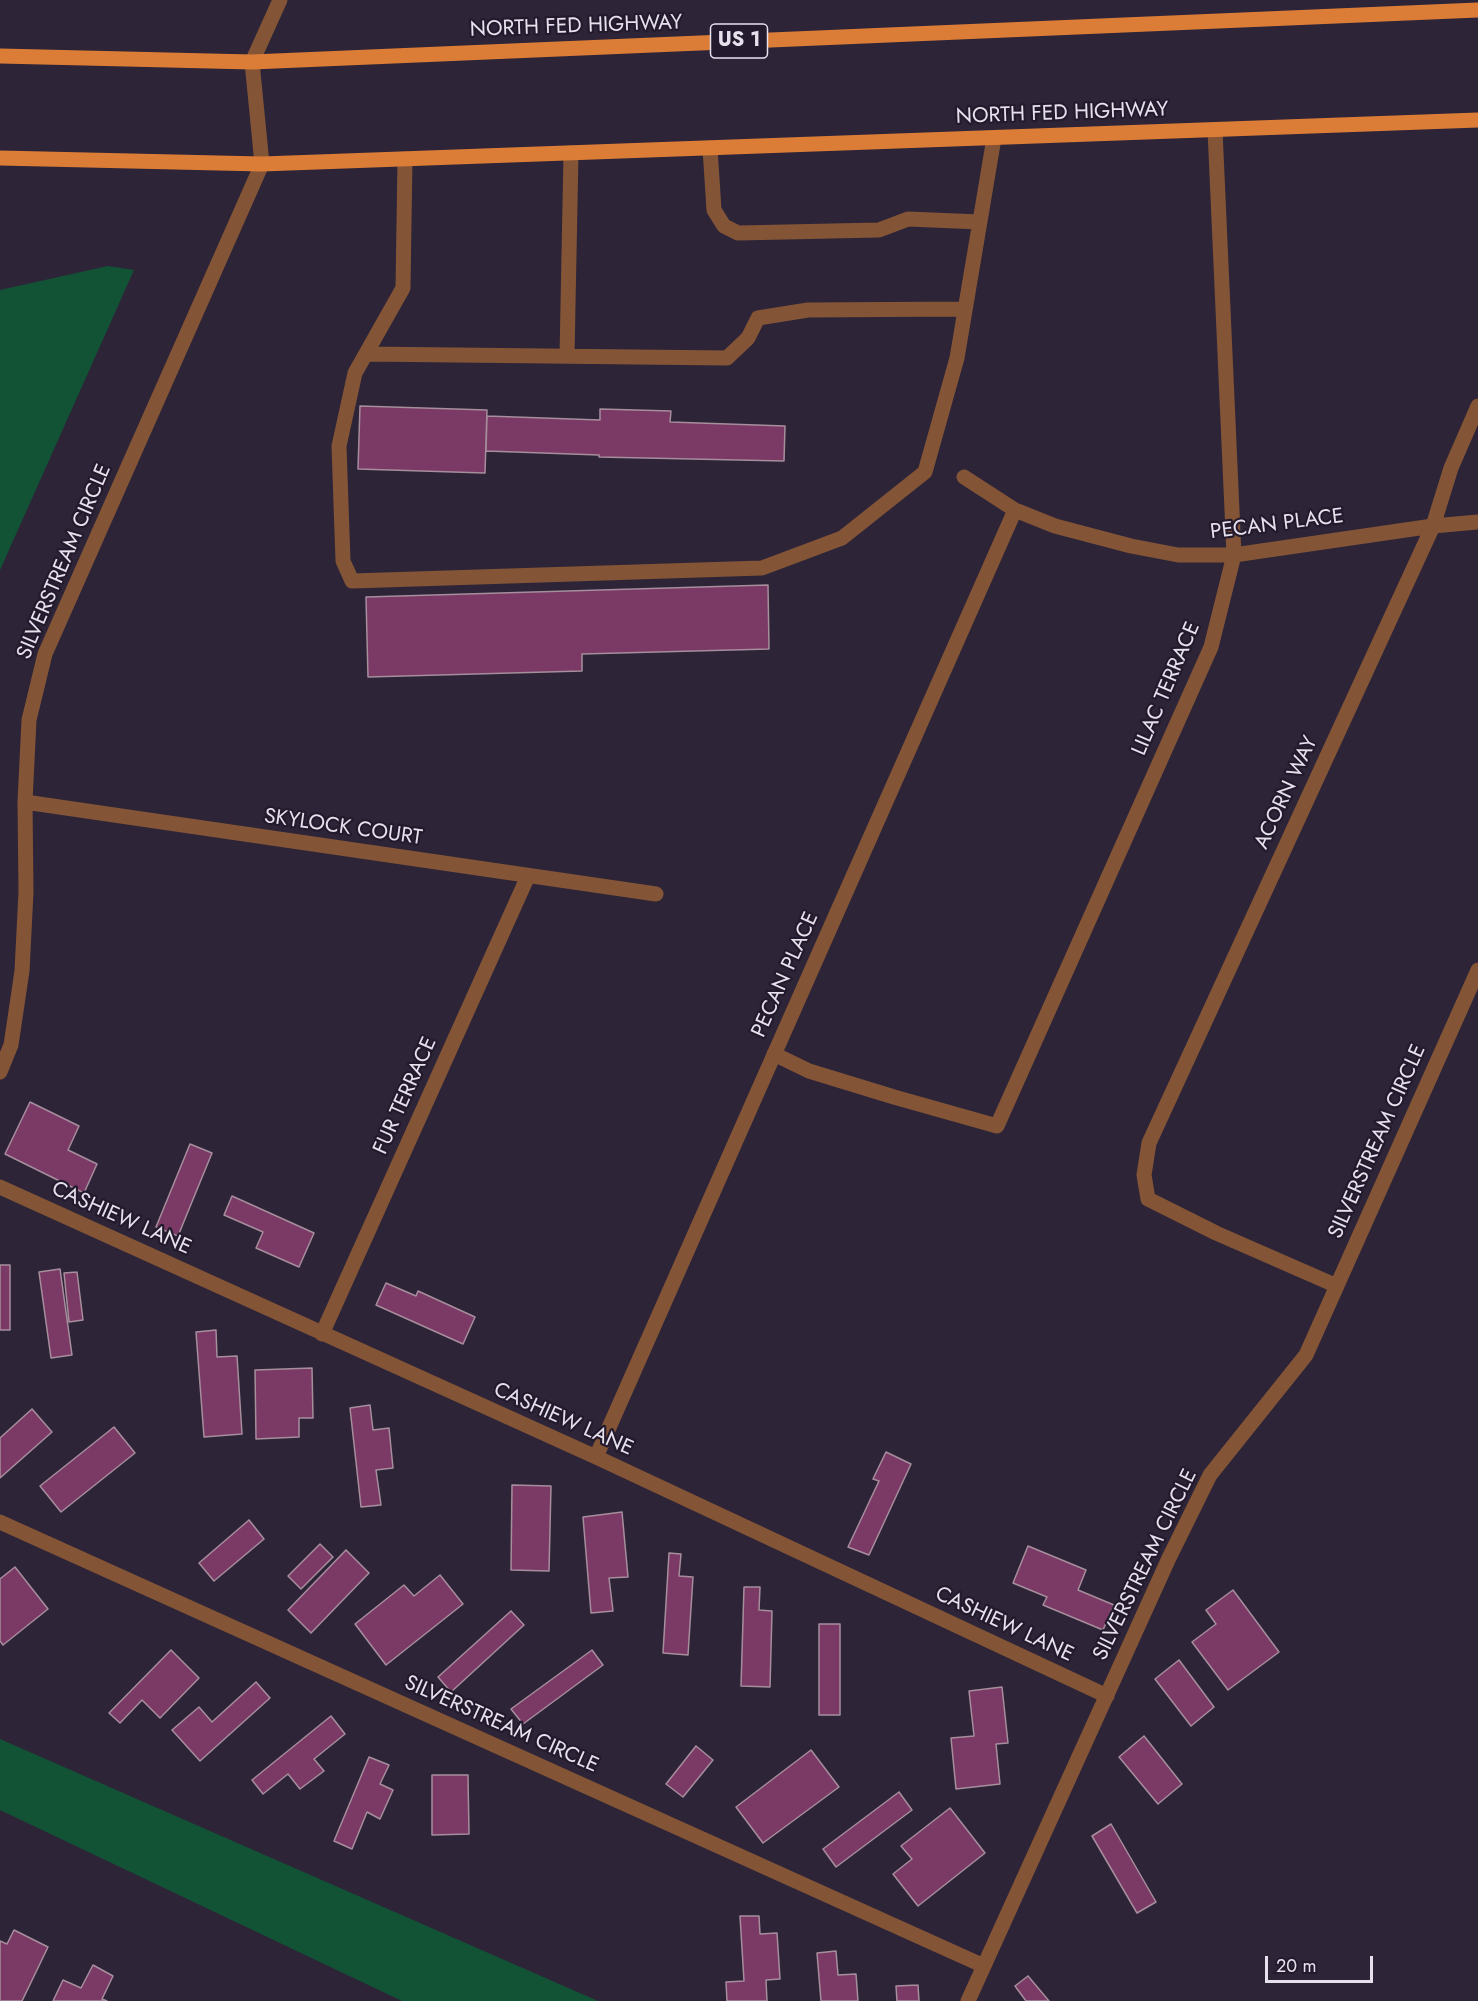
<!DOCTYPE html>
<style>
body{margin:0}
#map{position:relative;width:1478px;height:2001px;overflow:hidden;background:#2d2438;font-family:Jost,sans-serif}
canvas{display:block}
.scale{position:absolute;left:1265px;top:1956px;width:108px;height:27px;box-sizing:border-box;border:3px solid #e7e1ee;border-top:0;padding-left:8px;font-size:18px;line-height:21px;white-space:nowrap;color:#e7e1ee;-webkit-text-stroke:4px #231b2d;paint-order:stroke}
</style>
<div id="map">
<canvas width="1478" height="2001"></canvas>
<div class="scale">20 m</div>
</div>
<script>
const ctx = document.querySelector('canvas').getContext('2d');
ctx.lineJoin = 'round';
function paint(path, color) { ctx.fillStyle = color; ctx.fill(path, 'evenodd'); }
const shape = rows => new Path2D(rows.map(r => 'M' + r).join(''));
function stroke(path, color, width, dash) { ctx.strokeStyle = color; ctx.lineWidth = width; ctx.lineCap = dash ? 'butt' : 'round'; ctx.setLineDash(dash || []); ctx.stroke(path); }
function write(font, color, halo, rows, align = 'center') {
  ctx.font = font + ' Jost,sans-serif'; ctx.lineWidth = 4.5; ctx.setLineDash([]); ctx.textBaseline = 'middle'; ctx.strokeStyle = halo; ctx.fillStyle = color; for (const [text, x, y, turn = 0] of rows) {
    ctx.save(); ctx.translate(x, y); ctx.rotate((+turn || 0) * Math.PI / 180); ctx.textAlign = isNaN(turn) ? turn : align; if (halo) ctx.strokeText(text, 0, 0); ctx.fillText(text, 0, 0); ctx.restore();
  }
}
paint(shape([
 [108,266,134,270,0,570,0,290],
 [0,1739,598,2001,402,2001,0,1810]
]), '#125336');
const building = shape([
 [360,406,487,410,485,473,358,469,360,406],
 [600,409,671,411,670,422,785,426,784,461,599,457,599,455,486,451,487,416,600,420,600,409],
 [768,585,769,649,582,654,582,671,368,677,366,597,768,585],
 [30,1102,79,1126,68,1150,97,1164,84,1193,5,1154,30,1102],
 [190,1144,212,1153,178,1236,156,1227,190,1144],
 [232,1196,314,1233,299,1267,256,1248,263,1232,224,1215,232,1196],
 [0,1265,10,1265,10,1330,0,1330,0,1265],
 [60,1269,72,1355,51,1358,39,1272,60,1269],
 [77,1272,83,1320,69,1322,64,1273,77,1272],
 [386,1283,416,1296,418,1291,475,1317,463,1344,376,1305,386,1283],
 [216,1330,217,1357,237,1356,242,1434,204,1437,196,1332,216,1330],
 [312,1368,313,1418,299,1418,299,1437,256,1439,255,1370,312,1368],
 [370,1405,373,1430,389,1428,393,1468,376,1470,381,1505,361,1507,350,1408,370,1405],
 [32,1409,52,1432,0,1478,0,1438,32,1409],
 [114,1427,135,1453,61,1512,40,1486,114,1427],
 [886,1452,911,1464,869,1555,848,1547,879,1481,873,1479,886,1452],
 [512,1485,551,1486,549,1571,511,1570,512,1485],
 [622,1512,628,1577,609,1578,613,1611,591,1613,583,1517,622,1512],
 [249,1520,264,1539,214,1581,199,1563,249,1520],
 [320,1544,333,1557,301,1589,288,1576,320,1544],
 [1028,1546,1086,1570,1078,1590,1114,1605,1103,1630,1043,1605,1047,1597,1013,1583,1028,1546],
 [346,1550,369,1573,311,1633,288,1610,346,1550],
 [669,1553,681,1554,679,1576,693,1577,688,1655,663,1653,669,1553],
 [15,1567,48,1609,3,1645,0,1641,0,1579,15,1567],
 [440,1575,463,1604,386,1665,355,1624,404,1585,414,1596,440,1575],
 [744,1587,760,1587,759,1610,772,1611,770,1687,741,1686,744,1587],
 [1233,1590,1279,1652,1228,1690,1192,1642,1216,1624,1206,1610,1233,1590],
 [511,1611,524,1625,451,1692,438,1677,511,1611],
 [819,1624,840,1624,840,1715,819,1715,819,1624],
 [171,1650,199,1678,160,1718,142,1700,120,1723,109,1713,171,1650],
 [592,1650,603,1665,523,1724,511,1709,592,1650],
 [1179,1660,1214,1707,1191,1726,1155,1679,1179,1660],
 [256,1682,270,1698,200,1761,172,1730,199,1707,212,1722,256,1682],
 [1002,1687,1008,1743,996,1744,1000,1784,956,1789,951,1738,974,1736,969,1691,1002,1687],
 [331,1716,345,1734,314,1759,324,1771,300,1789,288,1774,263,1794,252,1780,331,1716],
 [1144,1736,1182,1784,1158,1804,1119,1757,1144,1736],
 [696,1746,713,1760,683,1797,666,1784,696,1746],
 [811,1750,839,1787,763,1843,736,1807,811,1750],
 [369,1757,389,1765,380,1784,393,1790,380,1819,367,1812,352,1849,334,1841,369,1757],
 [432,1775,468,1775,469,1834,432,1835,432,1775],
 [899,1792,912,1810,836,1867,823,1849,899,1792],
 [950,1808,985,1853,918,1906,893,1874,912,1859,901,1846,950,1808],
 [1111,1824,1156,1902,1137,1913,1092,1836,1111,1824],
 [740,1916,759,1916,760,1934,777,1933,780,1979,766,1980,767,2001,727,2001,726,1982,744,1981,740,1916],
 [14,1930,48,1947,22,2001,0,2001,0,1941,7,1944,14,1930],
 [836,1951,838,1975,856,1974,858,2001,821,2001,817,1953,836,1951],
 [93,1965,113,1976,102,1999,107,2001,53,2001,63,1980,81,1988,93,1965],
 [1028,1976,1049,2001,1026,2001,1015,1986,1028,1976],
 [918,1985,919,2001,897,2001,896,1986,918,1985]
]);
paint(building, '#7b3966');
stroke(building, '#a78e9d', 1.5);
stroke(shape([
 [710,148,714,210,724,226,738,233,879,230,908,219,980,222],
 [405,159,403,288,355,373,339,446,343,561,352,581,762,568,842,538,925,472,957,358,994,138],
 [366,354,727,358,748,338,758,318,808,310,965,309],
 [567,356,571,153],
 [964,477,1015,510,1055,526,1131,546,1178,555,1234,555,1433,526,1478,522],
 [25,802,656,894],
 [774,1054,809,1071,894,1097,997,1126,1211,647,1234,555,1215,130],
 [0,1072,11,1045,22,971,26,892,25,802,29,720,45,654,262,164],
 [0,1187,596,1457,1107,1696],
 [1337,1286,1216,1233,1148,1199,1144,1175,1149,1143,1433,526,1451,468,1478,406],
 [322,1334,528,876],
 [596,1457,1015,510],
 [0,1522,984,1966],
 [968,2001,1169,1558,1210,1475,1306,1355,1478,970]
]), '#835536', 15);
stroke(shape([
 [262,164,252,62,280,0]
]), '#835536', 15);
stroke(shape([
 [0,56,252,62,1478,10],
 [0,158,262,164,1478,120]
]), '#dc7d37', 15);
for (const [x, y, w] of [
 [739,41,57]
]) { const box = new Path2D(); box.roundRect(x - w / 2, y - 17, w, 34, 4.5); ctx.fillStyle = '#231b2d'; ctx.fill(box); stroke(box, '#e7e1ee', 1.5); }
write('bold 20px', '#e7e1ee', null, [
 ["US 1",739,41]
]);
write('21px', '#e7e1ee', '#231b2d', [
 ["NORTH FED HIGHWAY",576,27,-2],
 ["NORTH FED HIGHWAY",1062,114,-2],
 ["PECAN PLACE",1277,525,-7],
 ["SILVERSTREAM CIRCLE",65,562,-67],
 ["LILAC TERRACE",1167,689,-67],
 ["ACORN WAY",1287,793,-65],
 ["SKYLOCK COURT",343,828,8],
 ["PECAN PLACE",786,975,-66],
 ["FUR TERRACE",406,1096,-66],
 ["SILVERSTREAM CIRCLE",1378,1142,-66],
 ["CASHIEW LANE",121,1219,24],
 ["CASHIEW LANE",563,1420,24],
 ["SILVERSTREAM CIRCLE",1146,1565,-64],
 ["CASHIEW LANE",1004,1625,25],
 ["SILVERSTREAM CIRCLE",501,1725,24]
]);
</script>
